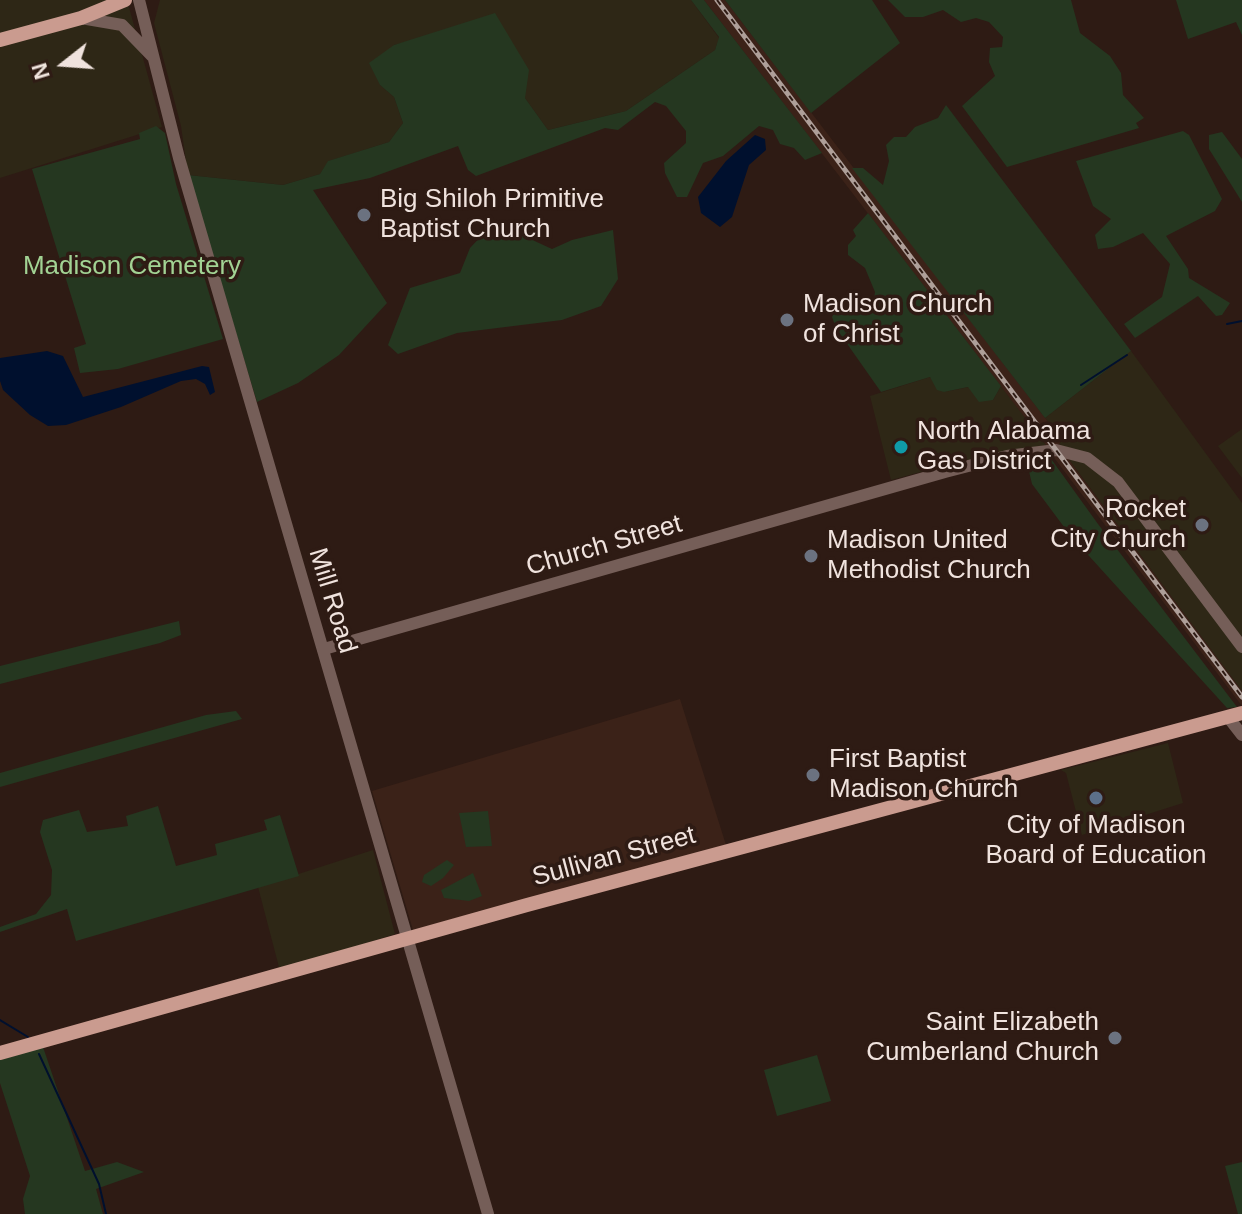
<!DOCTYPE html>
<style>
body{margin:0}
#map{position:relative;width:1242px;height:1214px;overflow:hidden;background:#2e1b14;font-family:Helvetica,sans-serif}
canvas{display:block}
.north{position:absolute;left:24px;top:24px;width:80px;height:80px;-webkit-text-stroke:6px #2e1b14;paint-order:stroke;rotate:253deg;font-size:22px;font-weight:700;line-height:32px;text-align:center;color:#f0e3de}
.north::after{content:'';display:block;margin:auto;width:28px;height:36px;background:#f0e3de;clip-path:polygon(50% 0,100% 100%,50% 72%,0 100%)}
</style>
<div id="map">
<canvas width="1242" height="1214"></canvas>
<div class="north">N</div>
</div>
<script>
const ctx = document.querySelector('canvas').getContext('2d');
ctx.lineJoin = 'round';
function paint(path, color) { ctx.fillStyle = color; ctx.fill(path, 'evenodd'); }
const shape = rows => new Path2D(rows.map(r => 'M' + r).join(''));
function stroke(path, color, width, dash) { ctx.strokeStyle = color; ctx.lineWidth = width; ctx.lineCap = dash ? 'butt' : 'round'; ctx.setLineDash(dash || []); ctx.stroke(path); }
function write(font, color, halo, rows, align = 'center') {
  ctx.font = font + ' Helvetica,sans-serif'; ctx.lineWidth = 7; ctx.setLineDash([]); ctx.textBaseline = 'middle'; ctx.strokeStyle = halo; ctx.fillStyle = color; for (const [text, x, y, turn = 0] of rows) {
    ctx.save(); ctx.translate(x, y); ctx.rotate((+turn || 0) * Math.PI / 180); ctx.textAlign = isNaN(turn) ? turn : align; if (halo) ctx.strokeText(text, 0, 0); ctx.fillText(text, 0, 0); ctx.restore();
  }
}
paint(shape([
 [0,0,127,0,162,127,0,178],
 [160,0,691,0,719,38,715,50,626,111,548,130,525,98,434,35,394,45,380,85,394,97,403,123,389,142,329,161,320,174,283,185,188,175,181,126,154,23],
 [1131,351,1242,503,1242,691,1067,457,1059,444,1062,440,1045,418],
 [930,377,944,392,969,387,993,400,1001,386,1046,445,958,462,891,480,870,396],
 [1242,429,1242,478,1218,446],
 [1168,743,1183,803,1082,835,1066,773,1061,770],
 [373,850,395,934,280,971,258,887]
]), '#2e2716');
paint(shape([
 [704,0,725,0,1062,440,1059,444,1046,445],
 [1052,455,1067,457,1083,479,1242,691,1242,706],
 [680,699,726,845,413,930,372,791]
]), '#3b2218');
paint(shape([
 [691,0,704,0,822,153,805,160,794,148,780,144,773,130,759,126,723,156,703,163,687,197,677,197,665,173,664,163,686,143,686,131,666,106,655,102,618,130,605,128,476,176,468,170,458,146,370,178,313,190,387,303,339,355,298,383,257,402,188,175,283,185,320,174,328,161,389,142,403,123,394,97,380,85,369,63,394,45,495,13,529,70,525,98,548,130,626,111,715,50,719,37],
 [725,0,872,0,900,43,811,113],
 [888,0,1071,0,1080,33,1110,56,1121,73,1123,95,1144,118,1136,123,1139,128,1007,167,962,106,995,76,989,62,990,48,1002,47,1003,37,989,22,976,18,961,22,943,10,923,17,905,17],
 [1176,0,1242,0,1242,35,1236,22,1188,39],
 [946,105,1131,351,1045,418,852,168,863,168,883,185,889,161,886,145,894,137,906,137,915,127,938,118],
 [156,126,165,133,176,184,223,339,118,369,80,373,74,348,86,344,32,169,140,139,139,133],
 [1183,131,1189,135,1222,199,1215,211,1166,236,1188,269,1189,278,1230,303,1222,315,1216,316,1198,296,1135,338,1124,324,1162,297,1170,264,1143,233,1113,247,1098,249,1095,235,1111,219,1093,206,1076,161],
 [1222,132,1242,159,1242,202,1209,149,1209,135],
 [868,213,1001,386,993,400,979,402,968,387,944,392,937,390,930,377,881,392,836,328,832,317,838,304,874,298,875,292,865,268,848,255,848,245,856,236,853,230],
 [502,226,552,249,572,240,613,230,618,279,601,306,562,320,457,333,398,354,388,345,410,288,460,273,470,248,487,230],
 [1049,456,1098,524,1237,707,1227,708,1070,535,1032,484,1028,467,1032,461],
 [179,621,181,635,160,643,0,684,0,666],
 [236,711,242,719,0,787,0,773,206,715],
 [158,806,176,866,217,855,215,844,267,830,264,820,280,815,299,876,76,941,67,909,0,932,0,927,36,914,51,895,52,870,40,832,43,820,79,810,87,832,128,826,126,816],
 [488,811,492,846,466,847,459,813],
 [447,860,454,865,443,878,431,886,422,882,424,875],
 [473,873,482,896,469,901,444,898,441,890],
 [43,1047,85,1171,117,1162,144,1172,96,1189,103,1214,25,1214,23,1199,30,1176,0,1083,0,1060],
 [817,1055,831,1101,777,1116,764,1070],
 [1242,1162,1242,1214,1238,1214,1225,1166]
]), '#253720');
paint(shape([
 [755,135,765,139,766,150,749,165,732,217,720,227,701,213,698,197,726,161],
 [47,351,63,356,83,397,202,366,209,367,215,392,210,395,205,384,196,379,181,381,121,407,66,425,48,426,30,415,3,390,0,381,0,358]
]), '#00102e');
stroke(shape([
 [1227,324,1242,321],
 [1081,385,1127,355],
 [0,1020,28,1037],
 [39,1054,99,1184,106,1214]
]), '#00102e', 2);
stroke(shape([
 [139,0,179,158,488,1214],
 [81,18,122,25,152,56],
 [324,649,945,472,1007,456,1056,450,1087,458,1118,482,1242,647],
 [1228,717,1242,735]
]), '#755e58', 12);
stroke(shape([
 [0,40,81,18,125,0],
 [0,1053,527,905,1242,713]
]), '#ca9b8f', 14);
const rail = shape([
 [717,0,1242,697]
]);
stroke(rail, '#ae9f99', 5);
stroke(rail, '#2e1b14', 2, [6]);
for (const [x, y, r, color] of [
 [364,215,8,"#6b7280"],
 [787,320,8,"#6b7280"],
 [901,447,8,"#0f9aa8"],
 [1202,525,8,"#6b7280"],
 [811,556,8,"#6b7280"],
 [813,775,8,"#6b7280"],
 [1096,798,8,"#5c6f8a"],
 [1115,1038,8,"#6b7280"]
]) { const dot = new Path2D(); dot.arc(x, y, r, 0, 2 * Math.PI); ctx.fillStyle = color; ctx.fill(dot); stroke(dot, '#2e1b14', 3); }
write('26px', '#f0e3de', '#2e1b14', [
 ["Big Shiloh Primitive",380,200],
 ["Baptist Church",380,230],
 ["Madison Church",803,305],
 ["of Christ",803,335],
 ["North Alabama",917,432],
 ["Gas District",917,462],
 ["Rocket",1186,510,"right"],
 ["City Church",1186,540,"right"],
 ["Madison United",827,541],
 ["Methodist Church",827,571],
 ["First Baptist",829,760],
 ["Madison Church",829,790],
 ["City of Madison",1096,826,"center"],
 ["Board of Education",1096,856,"center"],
 ["Saint Elizabeth",1099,1023,"right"],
 ["Cumberland Church",1099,1053,"right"]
], 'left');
write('26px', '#a2d394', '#2e1b14', [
 ["Madison Cemetery",132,267]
]);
write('26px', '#f0e3de', '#2e1b14', [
 ["Church Street",604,546,-16],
 ["Mill Road",332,601,73],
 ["Sullivan Street",614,857,-15]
]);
</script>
